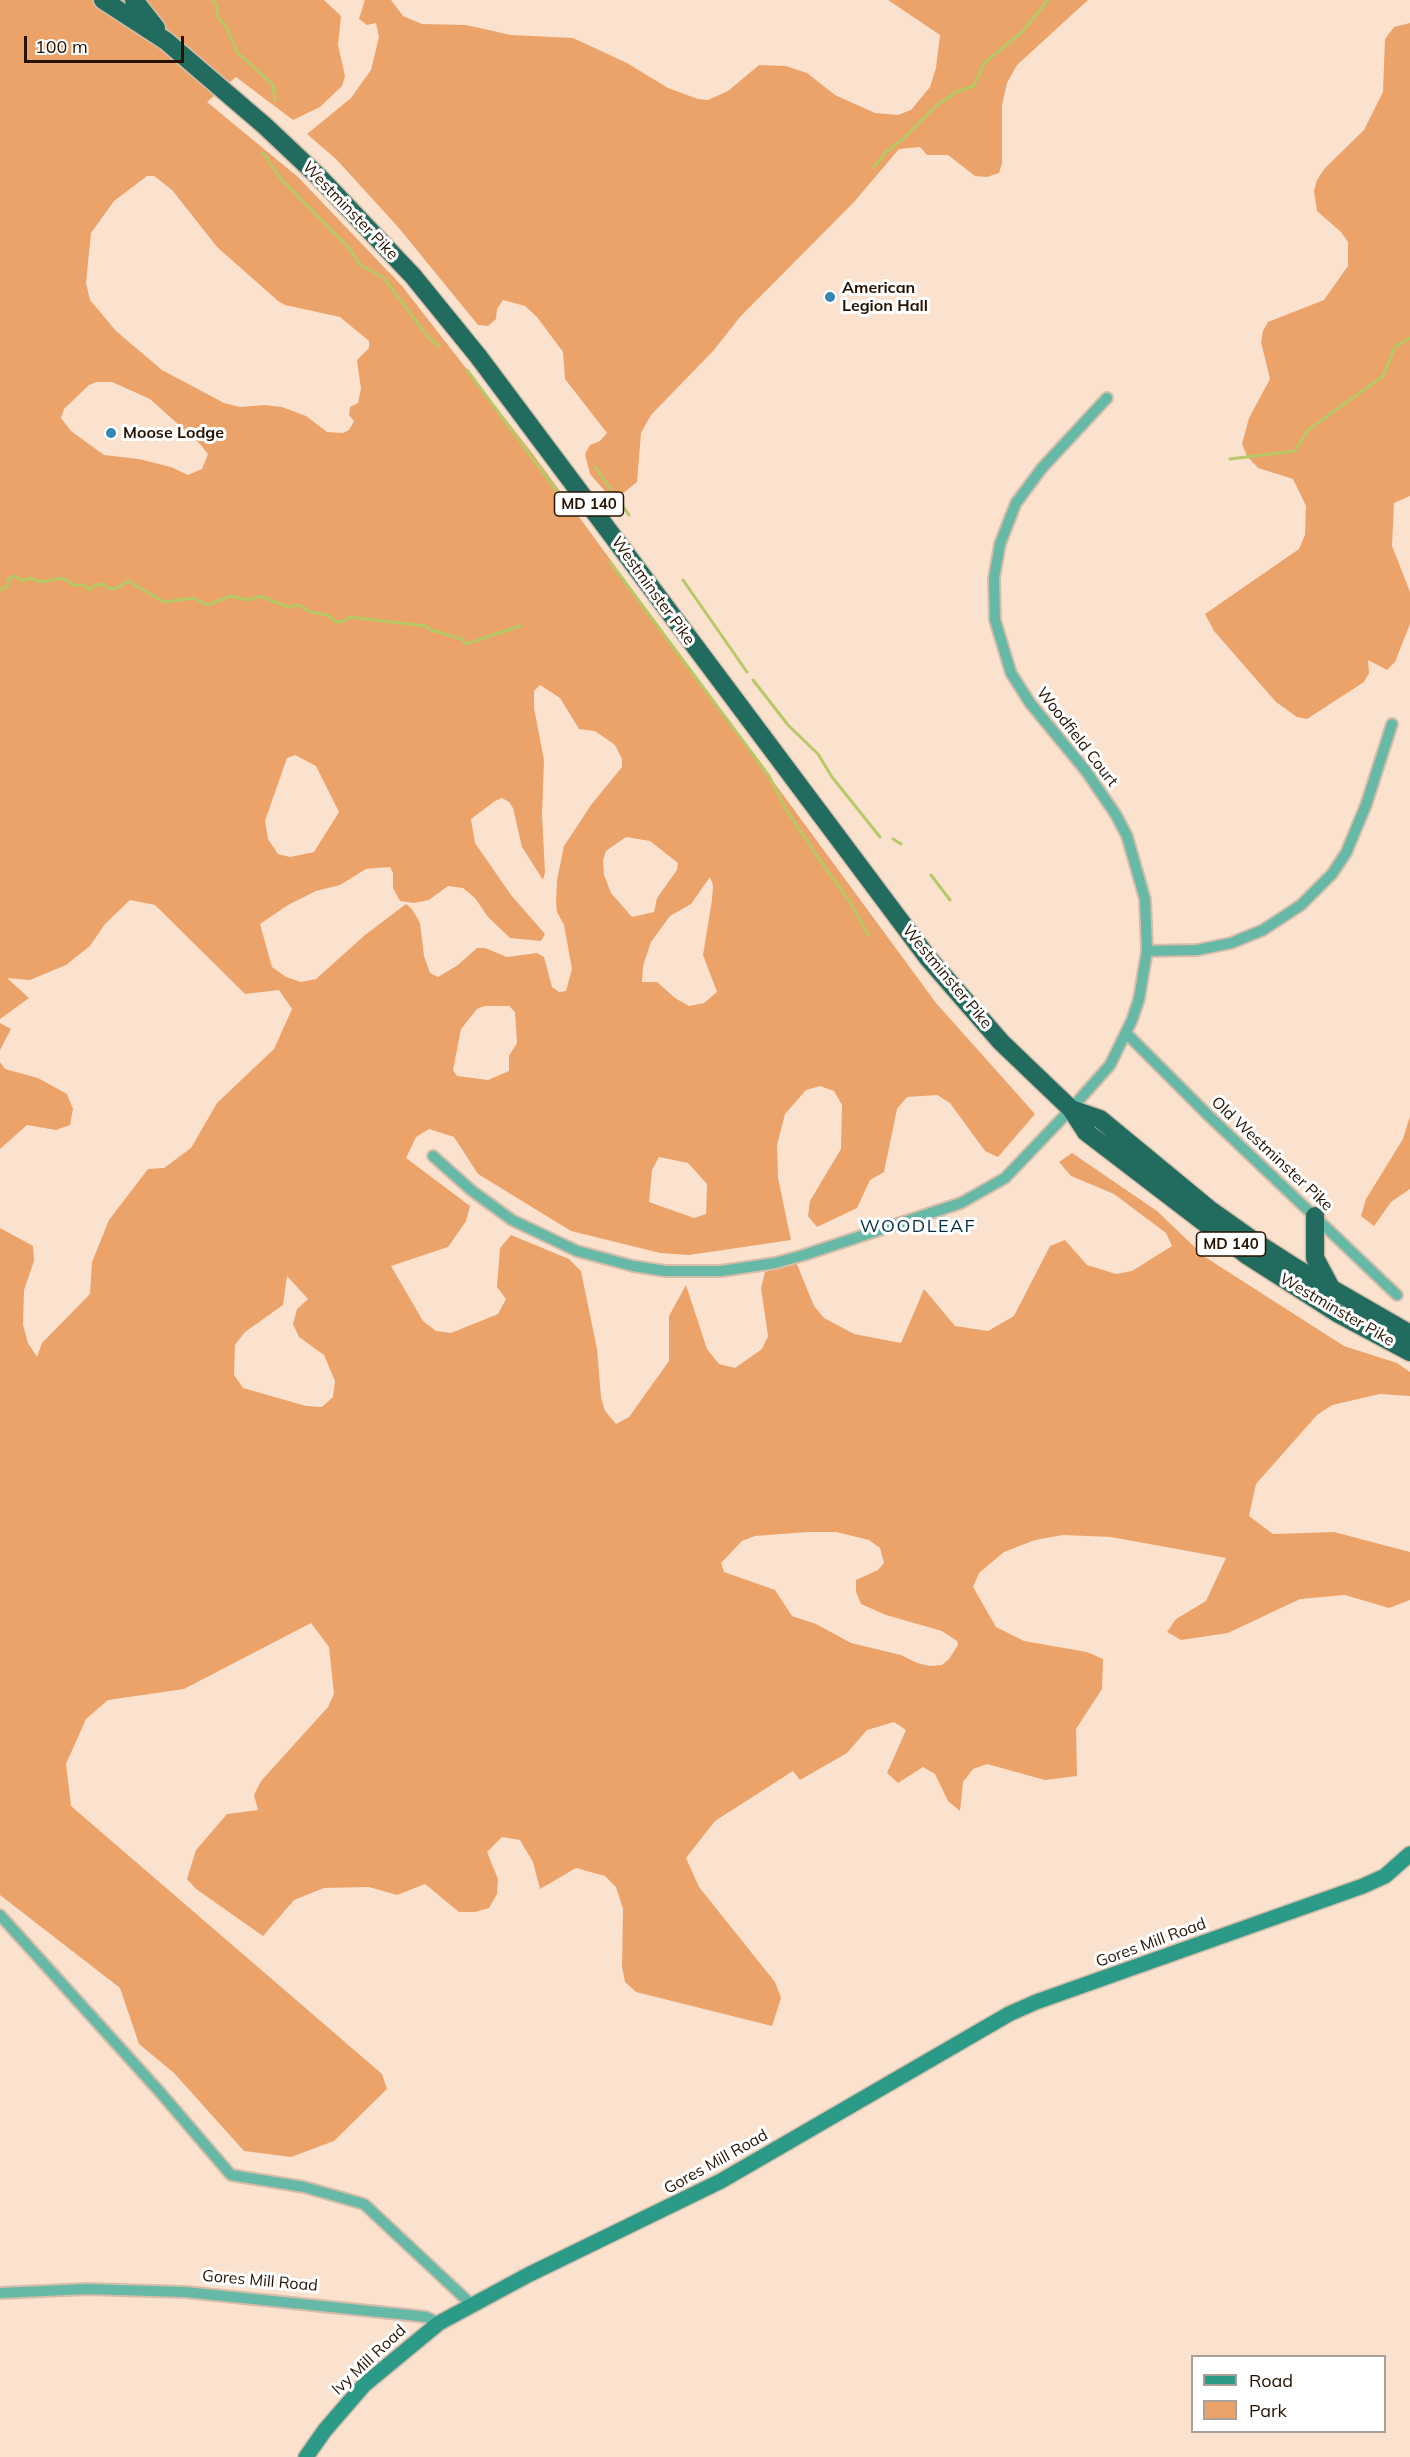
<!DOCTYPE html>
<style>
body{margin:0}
#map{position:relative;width:1410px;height:2457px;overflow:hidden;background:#fbe2cf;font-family:Mulish,sans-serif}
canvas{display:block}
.legend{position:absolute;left:1191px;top:2355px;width:195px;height:78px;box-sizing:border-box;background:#fff;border:2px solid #a9a099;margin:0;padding:8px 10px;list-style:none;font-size:18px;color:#271201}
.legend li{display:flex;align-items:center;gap:12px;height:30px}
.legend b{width:30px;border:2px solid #a9a099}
.scale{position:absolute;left:24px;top:36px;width:160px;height:27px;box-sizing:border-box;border:3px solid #271201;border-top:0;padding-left:8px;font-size:18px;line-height:21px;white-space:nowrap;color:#271201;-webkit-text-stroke:4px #fff;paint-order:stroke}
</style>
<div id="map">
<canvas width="1410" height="2457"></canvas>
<ul class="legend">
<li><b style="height:8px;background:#2b9b88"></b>Road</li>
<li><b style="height:16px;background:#eca36a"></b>Park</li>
</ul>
<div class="scale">100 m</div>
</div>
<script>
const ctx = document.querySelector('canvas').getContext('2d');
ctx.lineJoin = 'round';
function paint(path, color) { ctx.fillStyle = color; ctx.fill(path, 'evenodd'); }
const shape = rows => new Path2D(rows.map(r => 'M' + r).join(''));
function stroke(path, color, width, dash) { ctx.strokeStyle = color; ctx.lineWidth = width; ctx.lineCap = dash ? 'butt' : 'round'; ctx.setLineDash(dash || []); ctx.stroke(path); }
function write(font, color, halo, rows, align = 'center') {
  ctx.font = font + ' Mulish,sans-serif'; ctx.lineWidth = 6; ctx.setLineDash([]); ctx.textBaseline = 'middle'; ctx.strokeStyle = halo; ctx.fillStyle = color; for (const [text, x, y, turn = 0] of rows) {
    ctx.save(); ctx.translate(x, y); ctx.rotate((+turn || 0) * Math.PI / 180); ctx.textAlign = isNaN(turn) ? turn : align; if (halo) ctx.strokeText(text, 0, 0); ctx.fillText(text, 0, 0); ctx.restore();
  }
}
paint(shape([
 [0,0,324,0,341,16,338,45,345,76,342,86,320,107,293,120,236,77,207,102,298,177,402,286,532,453,936,1003,1035,1114,998,1157,985,1151,950,1103,937,1095,907,1097,897,1109,884,1172,870,1180,857,1208,817,1227,808,1216,810,1201,841,1149,842,1105,834,1091,820,1086,806,1090,785,1114,777,1145,778,1178,791,1240,689,1255,660,1253,571,1231,478,1174,454,1137,429,1129,416,1137,406,1158,470,1206,466,1221,448,1247,391,1266,423,1321,436,1331,451,1333,498,1314,506,1299,497,1287,500,1248,511,1235,569,1259,581,1271,597,1349,601,1397,605,1411,616,1424,629,1417,669,1361,669,1316,686,1285,707,1349,719,1364,735,1368,762,1349,768,1336,761,1288,765,1272,796,1262,814,1306,824,1318,854,1334,901,1343,924,1289,955,1326,988,1331,1014,1316,1050,1246,1065,1240,1087,1265,1116,1274,1132,1271,1172,1246,1166,1233,1114,1194,1071,1176,1059,1162,1072,1153,1157,1211,1205,1257,1344,1346,1397,1363,1410,1372,1410,1396,1380,1394,1332,1405,1317,1415,1256,1484,1249,1516,1273,1534,1334,1532,1410,1552,1410,1600,1389,1608,1345,1595,1300,1599,1228,1633,1181,1640,1167,1632,1176,1619,1206,1601,1226,1558,1111,1537,1063,1535,1035,1540,1004,1552,979,1573,973,1587,996,1627,1024,1641,1087,1652,1103,1659,1102,1689,1076,1729,1077,1776,1045,1780,987,1764,973,1769,963,1782,960,1811,948,1801,935,1774,923,1767,898,1783,887,1773,906,1730,894,1722,867,1730,847,1753,800,1780,793,1771,715,1821,686,1858,699,1887,775,1982,781,1998,772,2026,636,1992,625,1982,622,1967,623,1909,616,1887,605,1876,576,1868,540,1889,533,1862,520,1840,502,1837,487,1852,498,1879,497,1894,489,1908,475,1912,459,1912,425,1884,397,1895,369,1887,324,1888,294,1900,263,1936,196,1889,187,1879,196,1850,227,1814,258,1810,254,1795,261,1781,328,1707,334,1694,329,1647,311,1623,184,1689,108,1700,86,1719,66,1764,71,1806,382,2074,387,2089,334,2141,291,2157,244,2151,174,2073,139,2044,120,1988,0,1895,0,1228,33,1246,34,1261,24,1290,23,1325,28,1343,37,1357,42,1343,90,1294,92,1262,109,1220,148,1169,164,1168,191,1148,217,1103,274,1049,292,1009,279,990,245,994,155,905,130,900,105,924,90,946,66,965,30,980,7,978,29,998,0,1019],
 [147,176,154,176,172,190,217,247,278,301,285,305,340,317,369,341,369,348,357,360,361,389,358,403,350,407,349,415,354,421,349,430,343,433,327,432,306,416,282,407,265,405,240,407,224,403,162,370,116,331,90,300,86,283,91,233,114,201],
 [96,382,112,382,150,399,199,443,208,454,202,469,188,475,171,467,139,459,104,455,71,431,61,418,64,409,89,385],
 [540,685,560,698,579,729,595,731,615,745,622,759,622,767,591,805,564,846,557,880,556,903,557,912,564,925,572,969,566,991,559,992,552,987,544,957,537,953,507,957,485,948,477,948,458,965,438,977,430,973,424,956,420,923,412,909,406,904,365,935,316,979,301,982,286,977,272,967,260,924,288,905,316,891,340,885,366,869,390,867,393,873,393,888,400,901,414,903,429,900,448,886,463,888,475,898,488,917,510,938,541,941,545,934,511,895,475,843,471,819,495,801,502,798,509,802,513,808,522,847,543,880,545,872,542,815,544,760,534,708,534,691],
 [295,755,316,766,339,812,314,852,290,857,278,854,268,839,265,821,287,758],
 [626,837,650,841,678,863,677,870,657,898,654,912,632,917,611,893,604,875,603,860,606,851],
 [710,877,713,885,712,900,703,955,717,992,704,1003,689,1006,675,998,657,982,642,982,643,966,651,942,670,916,691,904],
 [484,1006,509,1006,515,1012,517,1043,509,1056,509,1071,488,1080,457,1076,453,1070,461,1029,477,1009],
 [659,1157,688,1163,707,1184,706,1214,694,1218,649,1202,652,1170],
 [287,1276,308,1299,297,1309,293,1324,299,1337,324,1355,335,1381,333,1397,322,1407,306,1406,243,1388,234,1375,235,1345,245,1332,283,1305],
 [808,1532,836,1532,869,1540,880,1548,884,1563,878,1570,856,1580,856,1592,861,1604,886,1615,942,1631,957,1641,958,1645,949,1659,942,1665,930,1666,917,1663,901,1655,851,1643,816,1624,792,1616,775,1590,724,1572,721,1563,742,1541,755,1536],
 [365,0,391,0,403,16,422,24,466,25,511,35,573,38,627,63,668,88,698,99,708,100,728,91,759,65,786,66,807,73,835,95,875,113,898,115,911,110,930,87,936,68,940,35,888,0,1088,0,1017,65,1007,83,1002,105,1002,163,999,173,987,177,975,176,948,155,927,155,920,147,899,149,854,202,740,317,714,350,651,415,641,433,637,482,621,495,611,498,590,474,585,454,590,445,600,441,607,433,565,379,563,352,537,317,525,306,503,300,497,309,496,319,488,326,478,325,398,227,336,159,307,134,351,98,371,70,379,37,376,23,367,25,359,19],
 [1410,23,1410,496,1394,503,1392,546,1410,592,1410,624,1395,662,1387,670,1368,660,1369,673,1364,682,1307,719,1297,717,1276,702,1214,631,1205,614,1299,549,1305,535,1306,506,1293,479,1258,468,1247,456,1242,444,1249,418,1270,379,1261,342,1263,331,1268,322,1324,300,1348,266,1348,242,1341,232,1317,211,1314,191,1317,180,1325,168,1364,130,1383,92,1385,39,1394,27],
 [0,1023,11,1029,0,1050],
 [0,1062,5,1069,38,1078,67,1094,73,1109,70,1125,56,1130,27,1125,0,1149],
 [1410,1116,1410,1189,1391,1202,1374,1226,1361,1216,1366,1199,1403,1139]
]), '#eca36a');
stroke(shape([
 [213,0,217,7,217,16,226,27,237,52,273,85,275,100],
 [263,153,281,179,349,248,360,265,383,277,428,337,439,346],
 [874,167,886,152,904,138,937,105,958,91,974,86,984,63,1022,32,1048,0],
 [467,370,576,517],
 [1230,459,1295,451,1308,430,1383,376,1395,347,1410,338],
 [595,467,629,515],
 [610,562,769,776,785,808,828,872,849,900,868,935],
 [683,580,747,672],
 [0,590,8,585,8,579,15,576,23,581,30,578,41,582,61,578,69,581,72,585,84,585,89,590,95,585,104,584,107,588,115,589,128,581,164,602,193,598,208,605,230,596,249,600,260,596,288,607,299,605,311,612,328,615,336,622,345,621,349,617,426,626,431,630,462,639,466,644,520,626],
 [753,680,788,725,818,754,832,777,880,837],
 [893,839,901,844],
 [931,875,950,900]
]), '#b7c964', 3);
const street = shape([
 [1147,951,1197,950,1231,943,1263,930,1301,905,1332,874,1346,853,1366,805,1392,724],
 [1127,1034,1209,1116,1397,1295],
 [433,1156,471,1190,512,1220,577,1251,633,1266,665,1271,721,1271,775,1263,804,1255,961,1203,1005,1178,1071,1109,1110,1065,1132,1020,1139,999,1147,951,1145,899,1127,836,1116,815,1086,771,1030,703,1011,673,995,620,994,578,1000,544,1016,503,1042,468,1107,398],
 [0,1915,159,2091,231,2175,304,2187,364,2204,472,2305],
 [0,2293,87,2289,185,2292,409,2315,426,2317,439,2323]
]);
const secondary = shape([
 [306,2457,325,2430,364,2385,439,2323,528,2275,721,2181,1009,2014,1036,2002,1363,1886,1385,1876,1410,1854]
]);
const highway = shape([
 [103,0,166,41,265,126,319,177,413,276,478,356,928,958,1001,1042,1071,1109,1086,1132,1248,1256,1337,1313,1410,1352],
 [134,0,156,28],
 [1071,1109,1100,1119,1209,1209,1257,1243,1296,1268,1410,1334],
 [1315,1216,1315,1258,1330,1286]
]);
stroke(street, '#d5bdaa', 14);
stroke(secondary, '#d5bdaa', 18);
stroke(highway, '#d5bdaa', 21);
stroke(street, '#67b9a7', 10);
stroke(secondary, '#2b9b88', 15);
stroke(highway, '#216c5e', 18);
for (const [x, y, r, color] of [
 [830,297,6,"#3386b6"],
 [111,433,6,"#3386b6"]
]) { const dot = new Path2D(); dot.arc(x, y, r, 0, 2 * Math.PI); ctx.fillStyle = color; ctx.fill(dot); stroke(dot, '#fff', 2); }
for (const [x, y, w] of [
 [589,504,69],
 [1231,1244,69]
]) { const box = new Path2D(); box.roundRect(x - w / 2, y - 12, w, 24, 4.5); ctx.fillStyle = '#fff'; ctx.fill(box); stroke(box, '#271201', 1.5); }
write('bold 15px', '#271201', null, [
 ["MD 140",589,504],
 ["MD 140",1231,1244]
]);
write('16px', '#271201', '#fff', [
 ["Westminster Pike",350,211,46],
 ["Westminster Pike",653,591,54],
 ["Woodfield Court",1077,737,52],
 ["Westminster Pike",947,977,50],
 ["Old Westminster Pike",1272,1154,43],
 ["Westminster Pike",1337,1310,30],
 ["Gores Mill Road",1151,1943,-20],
 ["Gores Mill Road",716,2162,-29],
 ["Gores Mill Road",260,2281,5],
 ["Ivy Mill Road",369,2360,-43]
]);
write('bold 16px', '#271201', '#fff', [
 ["American",842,288],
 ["Legion Hall",842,306],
 ["Moose Lodge",123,433]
], 'left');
ctx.letterSpacing = '1.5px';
write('18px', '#052f45', '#fff', [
 ["WOODLEAF",918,1227]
]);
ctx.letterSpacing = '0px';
</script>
